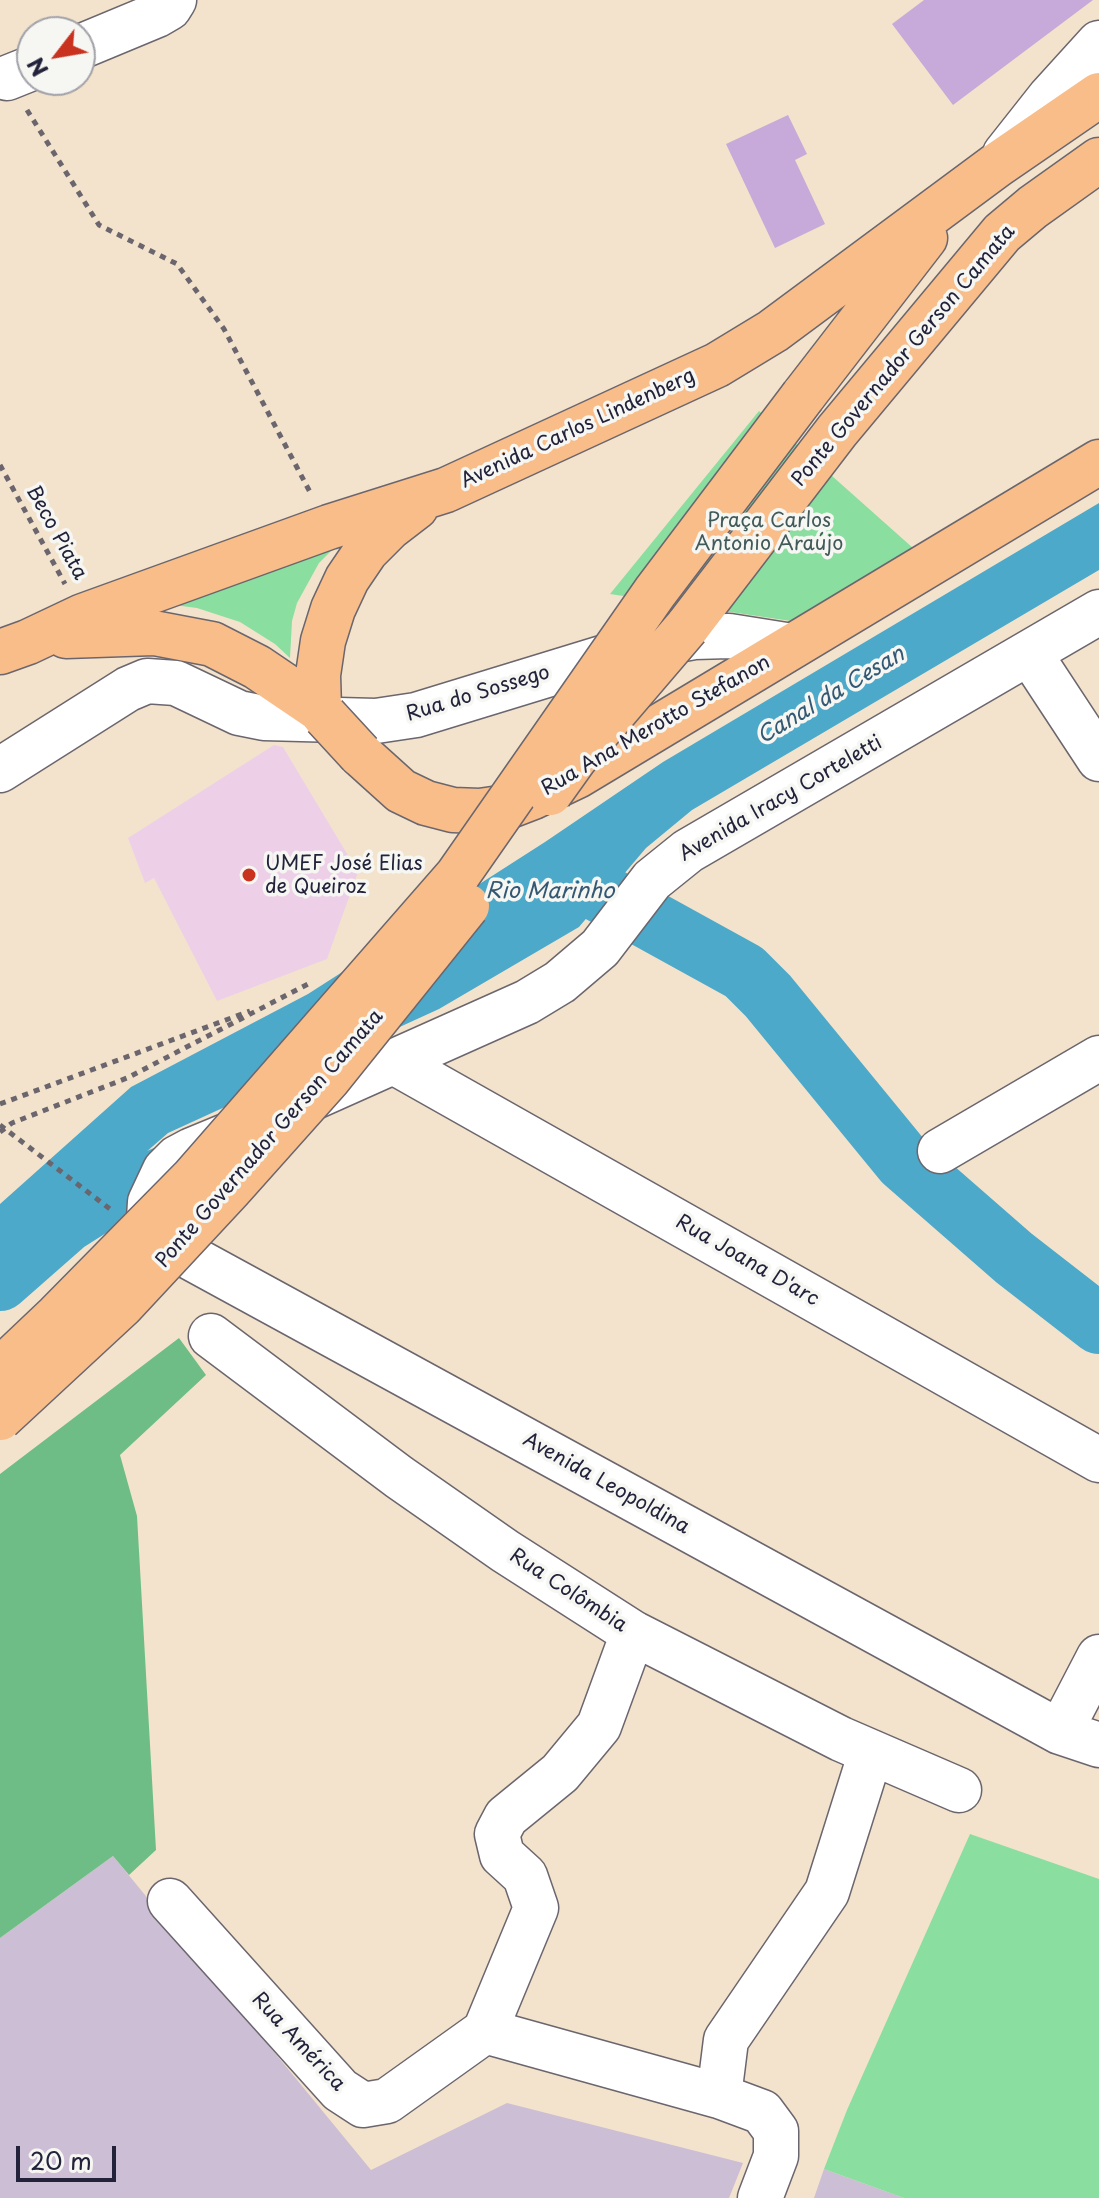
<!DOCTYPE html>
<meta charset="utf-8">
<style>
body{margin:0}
#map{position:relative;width:1099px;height:2198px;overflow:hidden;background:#f3e3cc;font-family:"Playpen Sans",sans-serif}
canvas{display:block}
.north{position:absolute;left:16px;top:16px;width:80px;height:80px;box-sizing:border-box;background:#f6f6f2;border:2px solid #a1a1a9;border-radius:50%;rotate:239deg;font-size:22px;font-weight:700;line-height:32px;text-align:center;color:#22223b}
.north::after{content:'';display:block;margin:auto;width:28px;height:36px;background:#c8321e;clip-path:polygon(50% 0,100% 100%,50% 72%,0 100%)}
.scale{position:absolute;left:16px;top:2146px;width:100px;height:36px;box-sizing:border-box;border:4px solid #22223b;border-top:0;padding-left:10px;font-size:24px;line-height:28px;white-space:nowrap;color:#22223b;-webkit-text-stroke:6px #f6f6f2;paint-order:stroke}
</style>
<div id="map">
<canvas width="1099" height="2198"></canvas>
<div class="north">N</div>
<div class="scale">20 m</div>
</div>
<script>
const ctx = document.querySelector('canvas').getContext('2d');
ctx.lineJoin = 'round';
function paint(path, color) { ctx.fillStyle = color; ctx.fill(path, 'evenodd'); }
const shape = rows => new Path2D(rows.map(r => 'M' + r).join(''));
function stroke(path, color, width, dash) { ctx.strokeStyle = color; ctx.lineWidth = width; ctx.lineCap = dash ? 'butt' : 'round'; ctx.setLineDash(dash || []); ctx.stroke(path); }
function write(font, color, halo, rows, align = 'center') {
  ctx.font = font + ' "Playpen Sans",sans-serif'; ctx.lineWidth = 7; ctx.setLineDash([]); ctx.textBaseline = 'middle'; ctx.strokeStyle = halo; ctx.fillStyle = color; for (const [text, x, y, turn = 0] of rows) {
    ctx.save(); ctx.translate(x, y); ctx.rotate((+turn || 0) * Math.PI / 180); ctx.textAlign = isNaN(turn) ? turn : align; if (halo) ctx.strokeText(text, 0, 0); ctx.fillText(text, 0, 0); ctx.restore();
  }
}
paint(shape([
 [274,745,283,747,358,872,327,959,217,1001,154,878,145,883,128,838]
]), '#edd0e8');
paint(shape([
 [113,1856,371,2170,507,2103,743,2163,729,2198,0,2198,0,1938],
 [824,2169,904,2198,814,2198]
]), '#ccbed4');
paint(shape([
 [759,411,913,548,791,621,610,594],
 [335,547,319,563,297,603,292,621,290,658,275,644,240,622,197,608,174,605],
 [970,1834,1099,1879,1099,2198,904,2198,824,2169,847,2110]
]), '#8ade9f');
paint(shape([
 [179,1338,206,1375,120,1455,137,1516,156,1850,129,1875,113,1856,0,1938,0,1474]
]), '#6fbd86');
paint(shape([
 [1099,503,1099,570,692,810,646,848,579,927,439,1009,168,1133,0,1279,0,1204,131,1087,308,994,545,842,663,762]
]), '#4ca9ca');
stroke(shape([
 [588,886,744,972,768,996,904,1162,1014,1258,1099,1324],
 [0,1281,66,1223,96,1204,209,1158]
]), '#4ca9ca', 60);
paint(shape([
 [924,0,1093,0,953,105,892,24],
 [788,115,807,154,795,160,825,224,775,248,726,144]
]), '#c7aad9');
const minor = shape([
 [80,47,157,15,169,8,174,0],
 [7,78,32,68],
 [1005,154,1050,97,1099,43],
 [1030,654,1099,759],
 [0,770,128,689,147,681,176,683,239,713,264,718,376,721,416,715,638,647,694,637,729,636,792,646],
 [394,1062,1099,1460],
 [301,1103,527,1002,560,982,600,948,652,880,688,851,1099,612],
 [238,1131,192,1150,177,1158,165,1170,150,1202,149,1219,153,1237,1060,1732,1099,1745],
 [940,1151,1099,1058],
 [211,1336,399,1477,505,1551,633,1633,841,1739,959,1790],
 [1060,1732,1099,1657],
 [170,1901,340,2090,363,2105,387,2101,485,2031,719,2096,762,2112,776,2131,776,2156,760,2198],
 [485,2031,536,1908,525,1876,502,1855,497,1834,506,1817,560,1773,599,1726,633,1633],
 [719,2096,726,2040,827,1892,871,1752]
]);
const major = shape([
 [803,396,925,238],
 [687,627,837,431,1002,233,1033,207,1099,160],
 [66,636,154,633,212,644,257,667,319,709,325,716],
 [0,652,28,642,83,616,329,527,446,490,717,365,773,331,997,165,1099,95],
 [319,709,318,675,323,641,333,609,347,579,366,551,390,527,416,507],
 [360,754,401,791,426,803,453,810,480,811,507,807,533,797,577,776,1099,462]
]);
stroke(minor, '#6b666e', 47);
stroke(major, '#6b666e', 47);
stroke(shape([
 [27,110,99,225,177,264,224,329,311,494],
 [0,465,65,584],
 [0,1104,250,1011],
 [0,1125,110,1209],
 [0,1132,12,1123,127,1078,310,983]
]), '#6b666e', 5, [6, 6]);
stroke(minor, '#fff', 44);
stroke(major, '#f8bd89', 44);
const majorBridge = shape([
 [325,716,360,754],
 [550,793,575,758,687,627],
 [0,1370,57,1316,193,1178,457,876,655,592,803,396],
 [0,1418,122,1305,230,1189,329,1078,467,906]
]);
stroke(majorBridge, '#6b666e', 47, []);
stroke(majorBridge, '#f8bd89', 44);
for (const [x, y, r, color] of [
 [249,875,8,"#c8321e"]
]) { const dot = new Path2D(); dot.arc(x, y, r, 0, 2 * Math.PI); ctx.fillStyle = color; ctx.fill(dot); stroke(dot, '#f6f6f2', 3); }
write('20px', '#22223b', '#f6f6f2', [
 ["Ponte Governador Gerson Camata",904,356,-50],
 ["Avenida Carlos Lindenberg",578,429,-25],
 ["Beco Piata",56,533,61],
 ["Rua do Sossego",478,694,-17],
 ["Rua Ana Merotto Stefanon",656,726,-30],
 ["Avenida Iracy Corteletti",781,799,-30],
 ["Ponte Governador Gerson Camata",270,1139,-49],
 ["Rua Joana D'arc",747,1261,30],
 ["Avenida Leopoldina",606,1484,29],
 ["Rua Colômbia",568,1591,33],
 ["Rua América",298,2042,47]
]);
write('20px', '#415a59', '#f6f6f2', [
 ["Praça Carlos",769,521],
 ["Antonio Araújo",769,544]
]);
write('20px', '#22223b', '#f6f6f2', [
 ["UMEF José Elias",265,864],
 ["de Queiroz",265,887]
], 'left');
write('italic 22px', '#335874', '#f6f6f2', [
 ["Canal da Cesan",831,696,-31],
 ["Rio Marinho",550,892]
]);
</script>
